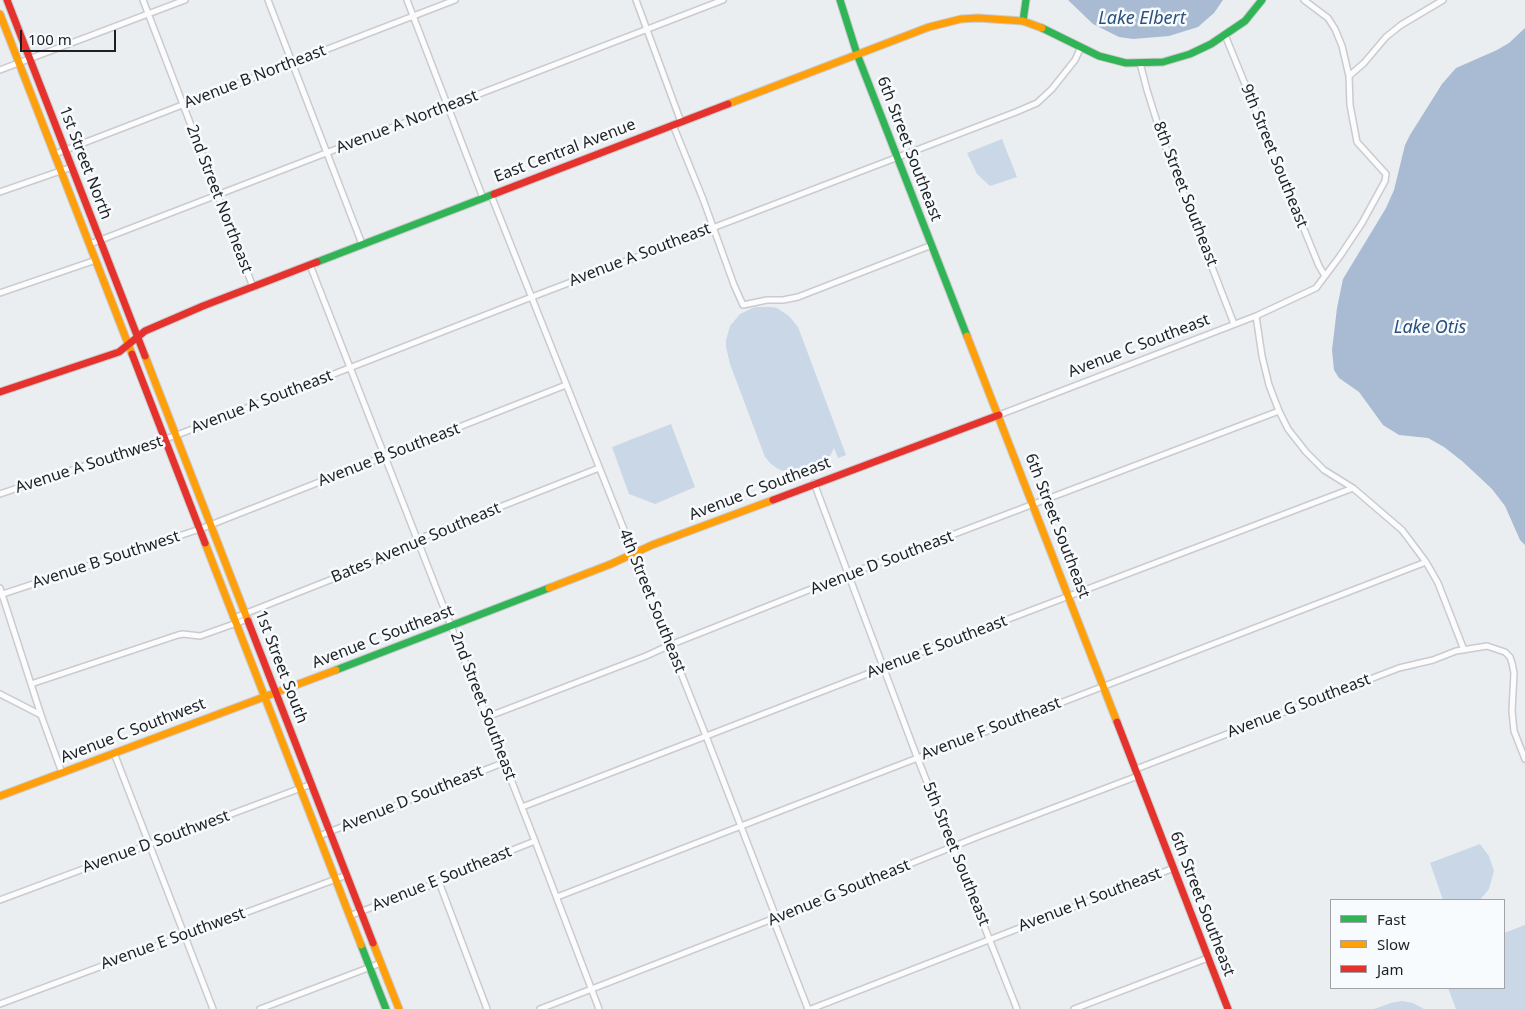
<!DOCTYPE html>
<style>
body{margin:0}
#map{position:relative;width:1525px;height:1009px;overflow:hidden;background:#ebeef1;font-family:"Noto Sans",sans-serif}
canvas{display:block}
.legend{position:absolute;left:1330px;top:899px;width:175px;height:90px;box-sizing:border-box;background:#f8fbfe;border:1px solid #a1a3a6;margin:0;padding:6px 9px;list-style:none;font-size:15px;color:#1e2022}
.legend li{display:flex;align-items:center;gap:10px;height:25px}
.legend b{width:25px;border:1px solid #a1a3a6}
.scale{position:absolute;left:20px;top:30px;width:96px;height:22px;box-sizing:border-box;border:2px solid #1e2022;border-top:0;padding-left:6px;font-size:15px;line-height:18px;white-space:nowrap;color:#1e2022;-webkit-text-stroke:4px #f8fbfe;paint-order:stroke}
</style>
<div id="map">
<canvas width="1525" height="1009"></canvas>
<ul class="legend">
<li><b style="height:6px;background:#30b455"></b>Fast</li>
<li><b style="height:6px;background:#ff9f0a"></b>Slow</li>
<li><b style="height:6px;background:#e5322d"></b>Jam</li>
</ul>
<div class="scale">100 m</div>
</div>
<script>
const ctx = document.querySelector('canvas').getContext('2d');
ctx.lineJoin = 'round';
function paint(path, color) { ctx.fillStyle = color; ctx.fill(path, 'evenodd'); }
const shape = rows => new Path2D(rows.map(r => 'M' + r).join(''));
function stroke(path, color, width, dash) { ctx.strokeStyle = color; ctx.lineWidth = width; ctx.lineCap = dash ? 'butt' : 'round'; ctx.setLineDash(dash || []); ctx.stroke(path); }
function write(font, color, halo, rows, align = 'center') {
  ctx.font = font + ' "Noto Sans",sans-serif'; ctx.lineWidth = 5; ctx.setLineDash([]); ctx.textBaseline = 'middle'; ctx.strokeStyle = halo; ctx.fillStyle = color; for (const [text, x, y, turn = 0] of rows) {
    ctx.save(); ctx.translate(x, y); ctx.rotate((+turn || 0) * Math.PI / 180); ctx.textAlign = isNaN(turn) ? turn : align; if (halo) ctx.strokeText(text, 0, 0); ctx.fillText(text, 0, 0); ctx.restore();
  }
}
paint(shape([
 [1002,139,1017,177,990,186,977,174,967,153],
 [755,307,771,307,777,308,789,316,798,327,846,455,838,458,834,448,830,456,820,468,804,474,794,474,778,469,771,464,765,457,730,364,726,347,726,340,730,326,740,314],
 [671,424,695,487,655,504,629,494,612,447],
 [1480,844,1489,856,1494,871,1489,889,1480,900,1443,900,1430,863],
 [1525,925,1525,1009,1456,1009,1448,988,1504,988,1504,933],
 [1402,1001,1413,1003,1424,1009,1374,1009,1391,1003]
]), '#c9d7e7');
paint(shape([
 [1068,0,1223,0,1214,13,1198,27,1169,36,1133,39,1119,37,1093,24],
 [1525,28,1525,545,1520,540,1505,506,1492,489,1462,461,1444,447,1428,438,1399,435,1383,425,1359,392,1339,378,1334,370,1332,350,1337,308,1343,279,1386,208,1394,190,1405,145,1410,135,1442,84,1456,68,1497,50,1509,43]
]), '#a8bbd2');
const street = shape([
 [143,0,253,287],
 [268,0,362,244],
 [407,0,483,198],
 [636,0,681,122],
 [1304,0,1328,18,1335,29,1342,46,1349,76],
 [1225,35,1319,266,1325,276],
 [1140,63,1147,90,1162,138,1234,324],
 [0,70,185,0],
 [673,125,703,199,734,285,743,305,767,300,783,300,798,297,932,245],
 [55,154,455,0],
 [0,192,72,167],
 [491,195,706,736,774,912,773,919,808,1009],
 [90,244,723,0],
 [310,265,535,841,599,1009],
 [0,293,96,260],
 [1256,316,1262,356,1269,385,1279,411,1288,429,1306,452,1324,470,1353,488,1402,530,1426,562,1438,583,1464,650],
 [999,415,1256,316,1316,288,1340,256,1362,223,1385,181,1386,174,1357,142,1350,105,1349,76,1364,63,1386,37,1401,25,1443,0],
 [814,483,917,757,1017,1009],
 [0,494,177,435,524,300,1016,112,1037,103,1052,89,1075,60,1081,47],
 [0,588,41,715,62,773],
 [0,595,200,529,566,385],
 [234,618,398,553,419,544,421,538,599,468],
 [31,684,178,635,183,634,200,636,248,619],
 [0,694,41,715],
 [487,717,646,656,670,645,849,574,1279,411],
 [114,753,213,1009],
 [1136,769,1399,668,1433,660,1456,651,1487,646,1505,652,1510,657,1512,663,1514,673,1512,711,1514,731,1525,759],
 [522,807,862,676,927,650,1353,488],
 [319,836,505,762],
 [439,882,487,1009],
 [557,897,1426,562],
 [0,900,312,784],
 [349,916,439,882,447,876,535,841],
 [0,1004,347,875],
 [260,1009,381,963],
 [540,1009,780,916,977,837,1138,776],
 [811,1009,1174,868],
 [1074,1009,1208,958]
]);
const fast = shape([
 [840,0,857,54,967,336],
 [1023,21,1026,0],
 [1042,28,1099,56,1126,63,1163,62,1190,54,1211,44,1245,21,1262,0],
 [317,262,494,194],
 [336,670,549,588],
 [361,945,386,1009]
]);
const slow = shape([
 [0,14,132,354],
 [728,104,929,27,961,19,978,18,1023,21,1042,28],
 [967,336,1117,722],
 [145,356,248,621],
 [205,543,361,945],
 [549,588,611,564,652,545,773,500],
 [0,796,336,670],
 [373,943,399,1009]
]);
const jam = shape([
 [7,0,145,356],
 [494,194,728,104],
 [132,354,205,543],
 [0,392,119,352,145,331,203,306,317,262],
 [773,500,999,415],
 [248,621,373,943],
 [1117,722,1228,1009]
]);
stroke(street, '#c9cbce', 8);
stroke(fast, '#c9cbce', 9);
stroke(slow, '#c9cbce', 9);
stroke(jam, '#c9cbce', 9);
stroke(street, '#fcfcfd', 5);
stroke(fast, '#30b455', 7);
stroke(slow, '#ff9f0a', 7);
stroke(jam, '#e5322d', 7);
write('16px', '#1e2022', '#f8fbfe', [
 ["Avenue B Northeast",255,77,-21],
 ["Avenue A Northeast",407,122,-21],
 ["6th Street Southeast",909,149,69],
 ["East Central Avenue",565,151,-21],
 ["9th Street Southeast",1274,156,68],
 ["1st Street North",85,163,69],
 ["8th Street Southeast",1185,194,69],
 ["2nd Street Northeast",219,199,69],
 ["Avenue A Southeast",640,255,-21],
 ["Avenue C Southeast",1139,346,-21],
 ["Avenue A Southeast",262,402,-21],
 ["Avenue B Southeast",389,455,-21],
 ["Avenue A Southwest",89,465,-18],
 ["Avenue C Southeast",760,489,-21],
 ["6th Street Southeast",1057,526,69],
 ["Bates Avenue Southeast",416,543,-23],
 ["Avenue B Southwest",106,560,-18],
 ["Avenue D Southeast",882,563,-21],
 ["4th Street Southeast",652,601,68],
 ["Avenue C Southeast",383,637,-21],
 ["Avenue E Southeast",937,647,-21],
 ["1st Street South",281,667,69],
 ["2nd Street Southeast",483,706,69],
 ["Avenue G Southeast",1299,706,-21],
 ["Avenue F Southeast",991,729,-21],
 ["Avenue C Southwest",133,731,-21],
 ["Avenue D Southeast",412,799,-22],
 ["Avenue D Southwest",156,842,-20],
 ["5th Street Southeast",956,854,68],
 ["Avenue E Southeast",442,879,-22],
 ["Avenue G Southeast",839,893,-22],
 ["Avenue H Southeast",1090,900,-21],
 ["6th Street Southeast",1202,904,69],
 ["Avenue E Southwest",173,939,-20]
]);
write('italic 18px', '#2b507b', '#f8fbfe', [
 ["Lake Elbert",1142,19],
 ["Lake Otis",1430,328]
]);
</script>
